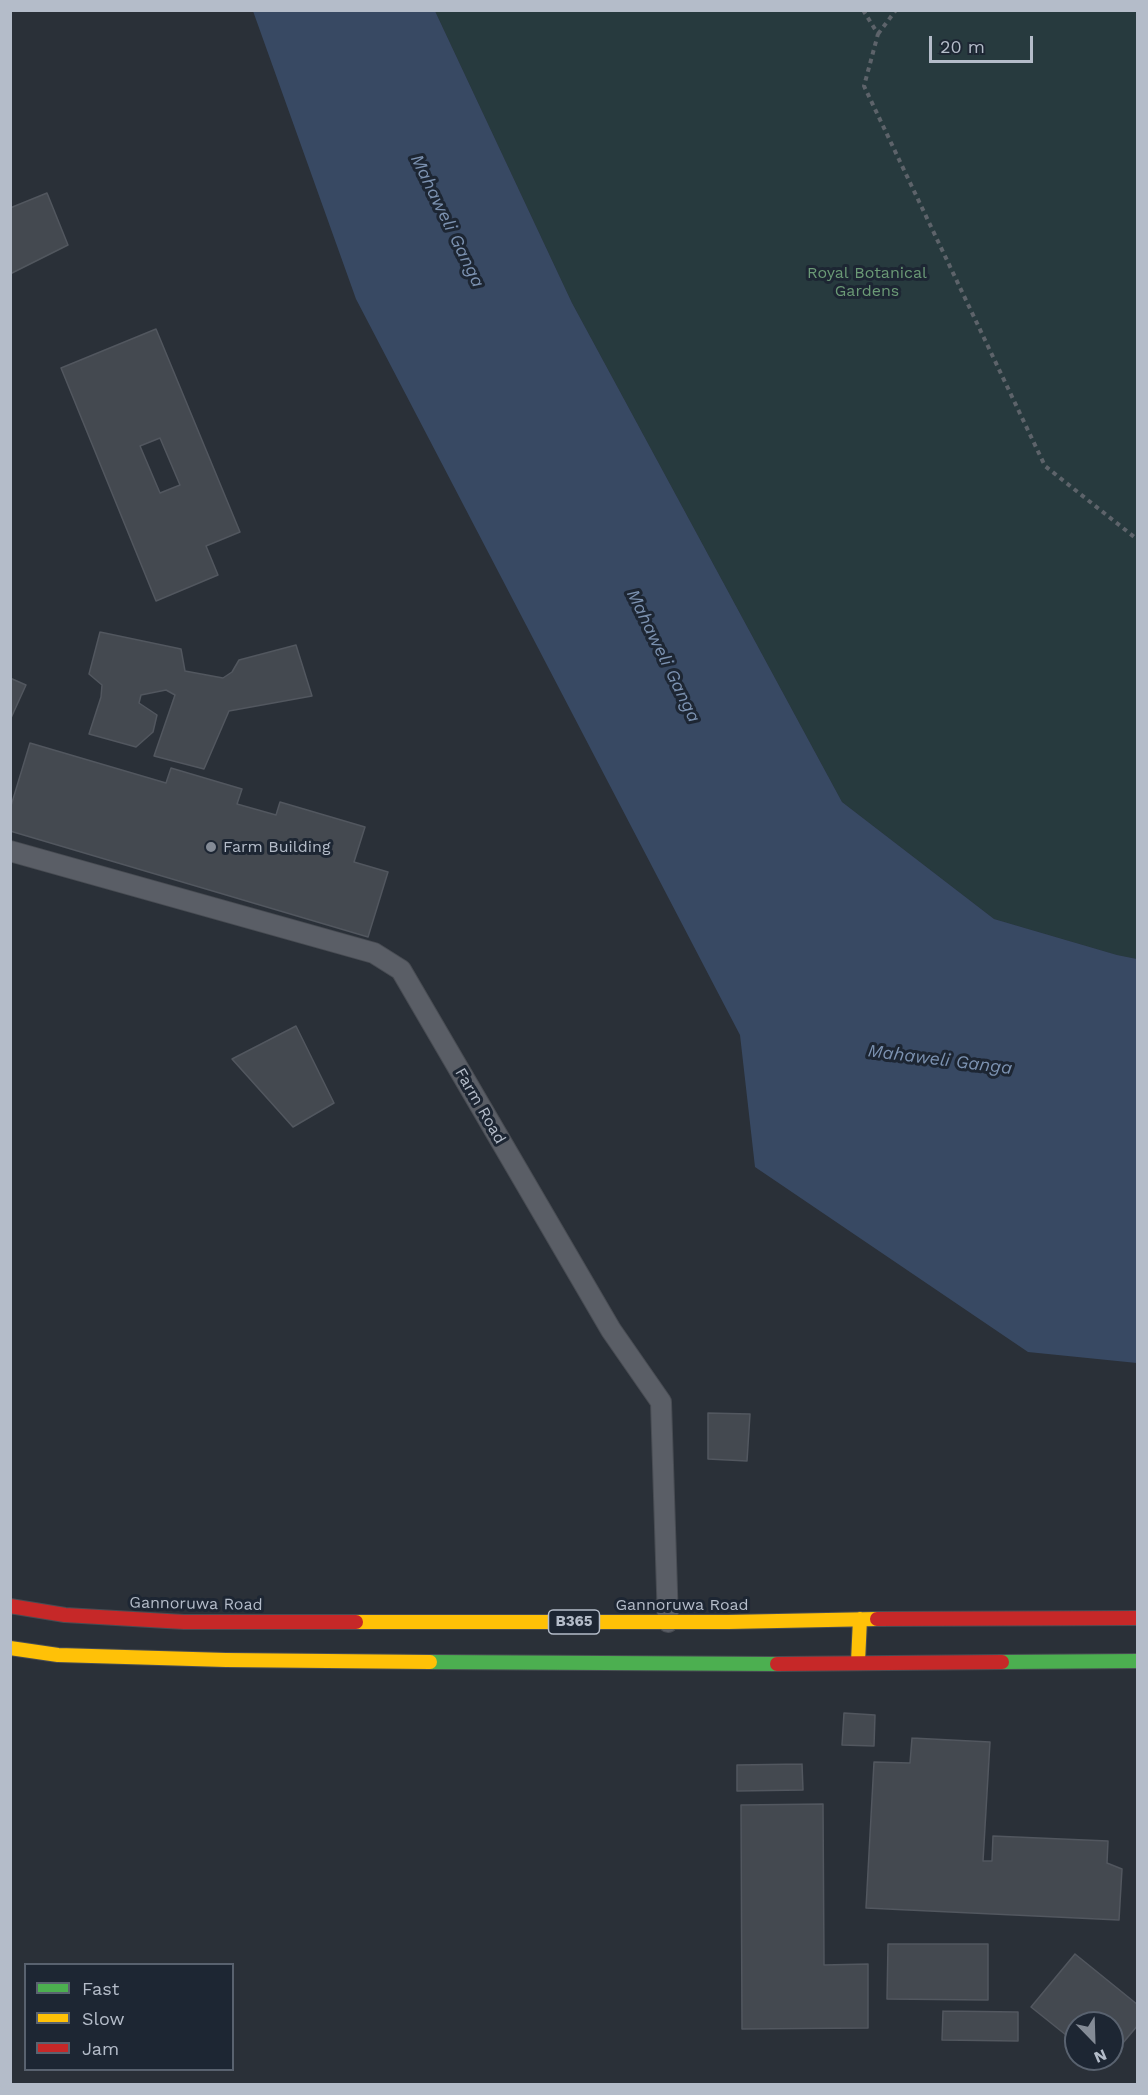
<!DOCTYPE html>
<style>
body{margin:0}
#map{position:relative;width:1148px;height:2095px;overflow:hidden;background:#2a3038;font-family:"Work Sans",sans-serif}
canvas{display:block}
.frame{position:absolute;inset:0;border:12px solid #b4bcc9;pointer-events:none}
.legend{position:absolute;left:24px;top:1963px;width:210px;height:108px;box-sizing:border-box;background:#1d2633;border:2px solid #59626f;margin:0;padding:8px 10px;list-style:none;font-size:18px;color:#b4bcc9}
.legend li{display:flex;align-items:center;gap:12px;height:30px}
.legend b{width:30px;border:2px solid #59626f}
.north{position:absolute;left:1064px;top:2011px;width:60px;height:60px;box-sizing:border-box;background:#1d2633;border:2px solid #59626f;border-radius:50%;rotate:157deg;font-size:16px;font-weight:700;line-height:24px;text-align:center;color:#b4bcc9}
.north::after{content:'';display:block;margin:auto;width:21px;height:27px;background:#848b96;clip-path:polygon(50% 0,100% 100%,50% 72%,0 100%)}
.scale{position:absolute;left:929px;top:36px;width:104px;height:27px;box-sizing:border-box;border:3px solid #b4bcc9;border-top:0;padding-left:8px;font-size:18px;line-height:21px;white-space:nowrap;color:#b4bcc9;-webkit-text-stroke:4px #1d2633;paint-order:stroke}
</style>
<div id="map">
<canvas width="1148" height="2095"></canvas>
<div class="frame"></div>
<ul class="legend">
<li><b style="height:8px;background:#4caf50"></b>Fast</li>
<li><b style="height:8px;background:#ffc107"></b>Slow</li>
<li><b style="height:8px;background:#c62828"></b>Jam</li>
</ul>
<div class="north">N</div>
<div class="scale">20 m</div>
</div>
<script>
const ctx = document.querySelector('canvas').getContext('2d');
ctx.lineJoin = 'round';
function paint(path, color) { ctx.fillStyle = color; ctx.fill(path, 'evenodd'); }
const shape = rows => new Path2D(rows.map(r => 'M' + r).join(''));
function stroke(path, color, width, dash) { ctx.strokeStyle = color; ctx.lineWidth = width; ctx.lineCap = dash ? 'butt' : 'round'; ctx.setLineDash(dash || []); ctx.stroke(path); }
function write(font, color, halo, rows, align = 'center') {
  ctx.font = font + ' "Work Sans",sans-serif'; ctx.lineWidth = 6; ctx.setLineDash([]); ctx.textBaseline = 'middle'; ctx.strokeStyle = halo; ctx.fillStyle = color; for (const [text, x, y, turn = 0] of rows) {
    ctx.save(); ctx.translate(x, y); ctx.rotate((+turn || 0) * Math.PI / 180); ctx.textAlign = isNaN(turn) ? turn : align; if (halo) ctx.strokeText(text, 0, 0); ctx.fillText(text, 0, 0); ctx.restore();
  }
}
paint(shape([
 [435,11,1137,11,1137,959,1117,955,994,919,842,802,572,303]
]), '#273a3e');
paint(shape([
 [253,11,435,11,572,303,842,802,994,919,1117,955,1137,959,1137,1363,1028,1352,755,1167,740,1035,356,299]
]), '#384963');
const building = shape([
 [47,193,68,245,10,274,10,208,47,193],
 [156,329,240,532,206,546,218,575,156,601,61,368,156,329],
 [160,438,180,485,160,493,140,446,160,438],
 [100,632,181,649,185,671,223,678,232,672,239,660,296,645,312,696,229,711,204,769,154,756,175,695,166,690,141,695,139,703,157,715,153,732,136,747,89,734,101,697,102,685,89,674,100,632],
 [10,678,26,685,11,718,10,718,10,678],
 [30,743,166,783,171,768,242,789,237,804,276,815,280,802,365,827,354,862,388,872,368,937,10,831,10,809,30,743],
 [296,1026,334,1103,293,1127,232,1059,296,1026],
 [708,1413,750,1414,747,1461,708,1459,708,1413],
 [844,1713,875,1715,874,1746,842,1745,844,1713],
 [912,1738,990,1742,983,1861,992,1861,993,1836,1108,1841,1107,1863,1122,1869,1119,1920,866,1908,874,1762,910,1763,912,1738],
 [802,1764,803,1790,737,1791,737,1765,802,1764],
 [823,1804,824,1965,868,1964,868,2028,742,2029,741,1805,823,1804],
 [888,1944,988,1944,988,2000,887,1999,888,1944],
 [1075,1954,1138,2005,1138,2025,1112,2056,1112,2023,1076,2023,1076,2043,1031,2007,1075,1954],
 [943,2011,1018,2012,1018,2041,942,2040,943,2011]
]);
paint(building, '#444950');
stroke(building, '#52575f', 1.5);
const lane = shape([
 [10,851,374,953,401,970,611,1330,661,1402,668,1622]
]);
const fast = shape([
 [430,1662,777,1664],
 [1002,1662,1138,1661]
]);
const slow = shape([
 [356,1622,728,1622,877,1619],
 [10,1648,58,1655,226,1660,430,1662],
 [858,1662,860,1619]
]);
const jam = shape([
 [10,1606,65,1615,184,1622,356,1622],
 [877,1619,1138,1618],
 [777,1664,1002,1662]
]);
stroke(lane, '#484c53', 22);
stroke(fast, '#484c53', 16);
stroke(slow, '#484c53', 16);
stroke(jam, '#484c53', 16);
stroke(shape([
 [863,10,878,34,864,86,1045,466,1138,540],
 [878,34,896,10]
]), '#5d636a', 4, [4.5, 4.5]);
stroke(lane, '#5a5e66', 20);
stroke(fast, '#4caf50', 14);
stroke(slow, '#ffc107', 14);
stroke(jam, '#c62828', 14);
for (const [x, y, r, color] of [
 [211,847,6,"#848b96"]
]) { const dot = new Path2D(); dot.arc(x, y, r, 0, 2 * Math.PI); ctx.fillStyle = color; ctx.fill(dot); stroke(dot, '#1d2633', 2); }
for (const [x, y, w] of [
 [574,1622,51]
]) { const box = new Path2D(); box.roundRect(x - w / 2, y - 12, w, 24, 4.5); ctx.fillStyle = '#1d2633'; ctx.fill(box); stroke(box, '#b4bcc9', 1.5); }
write('bold 15px', '#b4bcc9', null, [
 ["B365",574,1622]
]);
write('16px', '#6b9a76', '#1d2633', [
 ["Royal Botanical",867,273],
 ["Gardens",867,291]
]);
write('16px', '#b4bcc9', '#1d2633', [
 ["Farm Building",223,847]
], 'left');
write('16px', '#b4bcc9', '#1d2633', [
 ["Farm Road",480,1106,60],
 ["Gannoruwa Road",196,1604,1],
 ["Gannoruwa Road",682,1605]
]);
write('italic 18px', '#7c92b1', '#1d2633', [
 ["Mahaweli Ganga",447,221,64],
 ["Mahaweli Ganga",663,656,64],
 ["Mahaweli Ganga",940,1060,7]
]);
</script>
